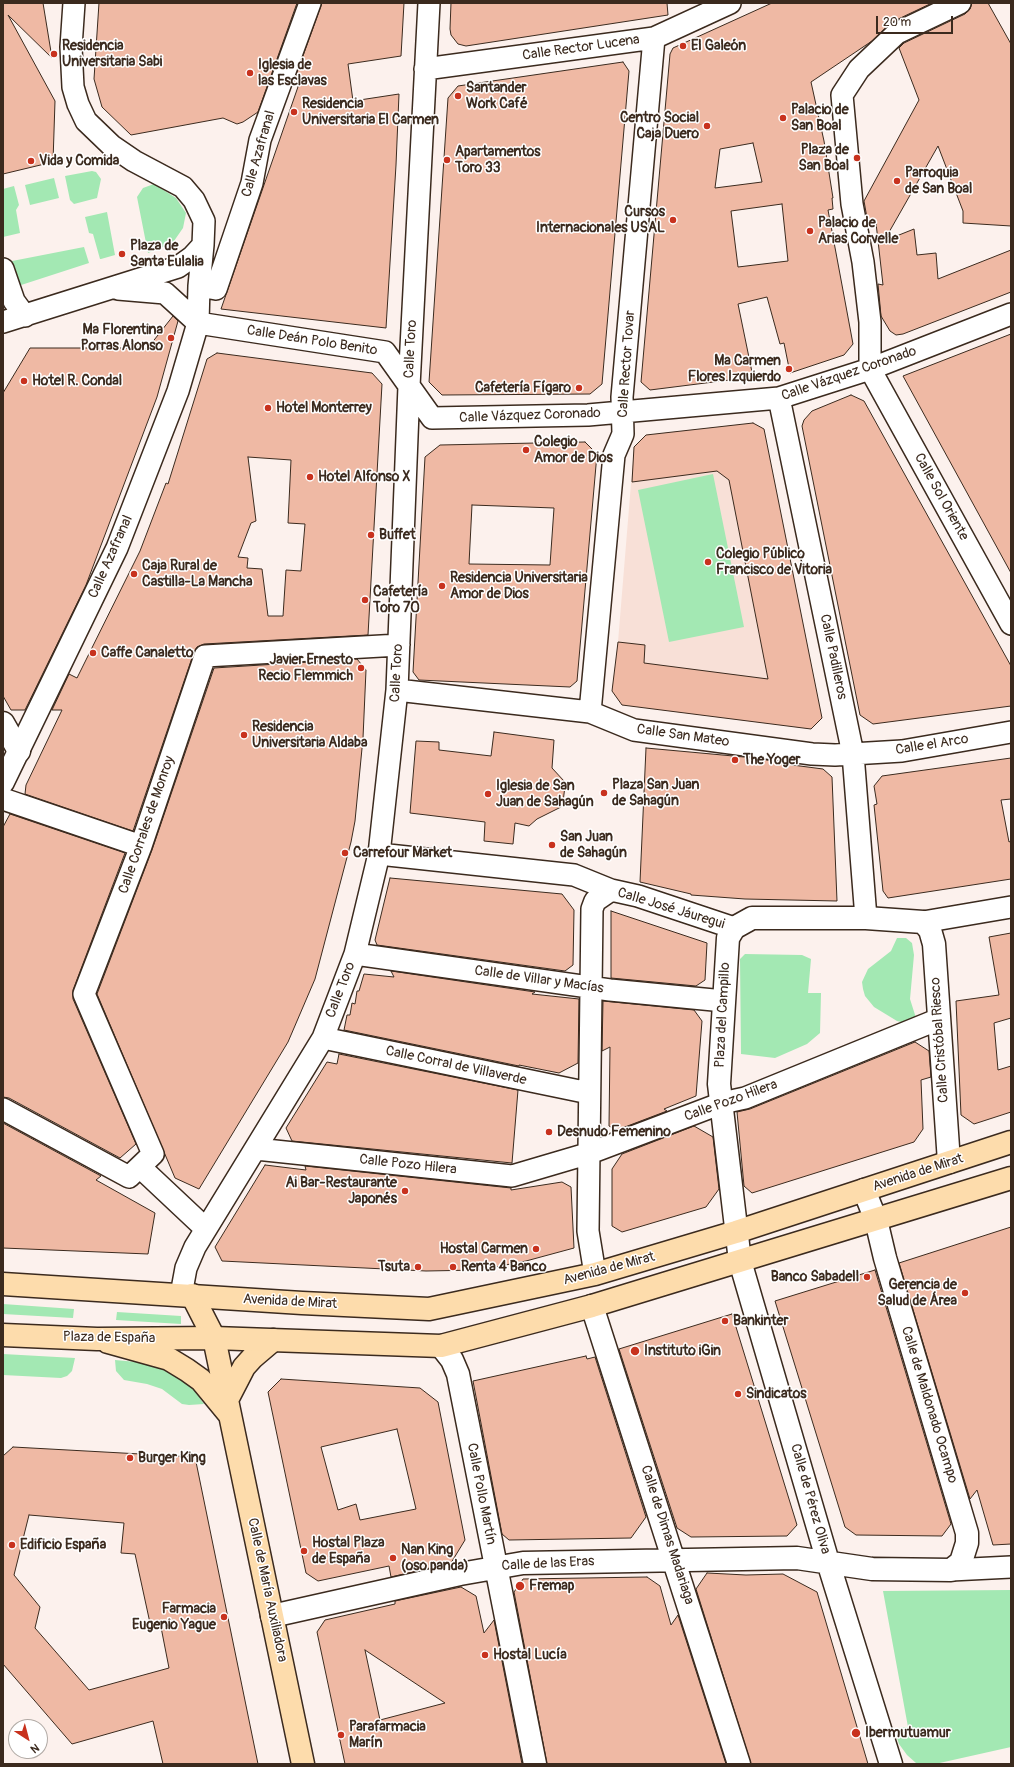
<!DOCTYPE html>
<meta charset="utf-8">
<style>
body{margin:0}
#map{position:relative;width:1014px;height:1767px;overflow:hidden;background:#fcf1ed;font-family:Pangolin,sans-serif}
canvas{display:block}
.frame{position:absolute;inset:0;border:4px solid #3b2a1e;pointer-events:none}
.north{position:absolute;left:8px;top:1719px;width:40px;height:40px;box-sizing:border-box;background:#fff;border:1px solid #b1aaa5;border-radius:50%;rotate:144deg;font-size:11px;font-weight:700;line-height:16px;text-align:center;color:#3b2a1e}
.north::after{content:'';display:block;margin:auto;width:14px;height:18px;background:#c8321e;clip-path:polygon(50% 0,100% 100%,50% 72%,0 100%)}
.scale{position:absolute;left:876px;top:16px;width:77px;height:18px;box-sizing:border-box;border:2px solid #3b2a1e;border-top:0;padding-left:5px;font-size:12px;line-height:14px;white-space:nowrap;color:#3b2a1e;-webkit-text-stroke:3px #fff;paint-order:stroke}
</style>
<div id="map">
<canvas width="1014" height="1767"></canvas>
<div class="frame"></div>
<div class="north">N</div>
<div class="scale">20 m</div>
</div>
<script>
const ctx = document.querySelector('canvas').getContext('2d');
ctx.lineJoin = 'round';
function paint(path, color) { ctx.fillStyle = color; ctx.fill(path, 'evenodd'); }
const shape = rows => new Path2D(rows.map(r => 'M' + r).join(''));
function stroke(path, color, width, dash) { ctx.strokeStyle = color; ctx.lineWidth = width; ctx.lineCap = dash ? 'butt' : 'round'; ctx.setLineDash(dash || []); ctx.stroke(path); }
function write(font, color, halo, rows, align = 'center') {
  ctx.font = font + ' Pangolin,sans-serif'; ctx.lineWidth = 3; ctx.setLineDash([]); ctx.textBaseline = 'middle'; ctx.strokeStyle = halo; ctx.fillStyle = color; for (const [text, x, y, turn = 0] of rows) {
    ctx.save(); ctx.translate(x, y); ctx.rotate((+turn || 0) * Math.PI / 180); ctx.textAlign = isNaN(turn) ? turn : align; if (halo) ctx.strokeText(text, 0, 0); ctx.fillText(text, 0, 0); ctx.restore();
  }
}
paint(shape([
 [753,423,764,429,822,718,811,729,622,705,612,691,618,642,634,447,646,435]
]), '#f8e0d7');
paint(shape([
 [92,171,96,172,101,179,97,198,74,204,70,200,65,176],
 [54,178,59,198,30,205,25,185],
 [154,184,176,198,186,213,183,228,174,241,168,245,148,253,137,197,143,188],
 [14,186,19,205,16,210,20,233,3,237,3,189],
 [107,212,115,255,101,259,100,259,93,234,89,233,85,217],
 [84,247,89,263,15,287,7,262],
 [713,474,744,627,669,642,638,490],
 [897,938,906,938,912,943,914,955,910,999,916,1018,905,1023,897,1021,874,1007,865,996,863,989,862,982,868,969,891,951],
 [745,954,802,955,811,959,808,993,821,993,820,1033,807,1044,775,1058,741,1054,740,959],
 [3,1304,74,1309,73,1318,3,1314],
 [117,1312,181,1316,181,1324,116,1320],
 [3,1354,75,1358,72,1371,67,1376,61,1378,3,1375],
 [115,1360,158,1364,190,1384,204,1404,189,1405,182,1404,162,1389,147,1384,124,1380,116,1371],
 [1011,1590,1011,1747,935,1764,916,1763,907,1755,899,1744,894,1729,908,1727,883,1591]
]), '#a3e8b3');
const building = shape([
 [3,3,43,3,52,58,8,15,55,101,53,162,3,174,3,3],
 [99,3,297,3,258,112,243,122,237,124,223,118,131,135,102,107,94,79,99,3],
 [322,3,404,3,401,56,348,64,353,101,399,94,396,165,386,328,221,309,300,81,292,86,322,3],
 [451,3,667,3,668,15,466,46,458,44,451,35,450,29,451,3],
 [772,3,932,3,892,22,872,41,811,82,824,141,833,198,832,198,833,209,828,210,853,344,844,355,790,373,784,343,780,344,767,297,738,304,753,377,650,390,641,382,670,54,673,48,772,3],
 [753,143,762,182,715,188,720,149,753,143],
 [782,204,788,261,738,267,731,211,782,204],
 [972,3,988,3,1011,44,1011,226,963,223,963,211,938,146,884,241,914,229,917,255,936,253,938,279,1011,250,1011,292,903,334,896,335,890,331,881,316,878,284,883,285,876,223,867,218,864,201,919,100,899,48,904,43,965,14,970,9,972,3],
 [623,62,629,71,602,384,590,394,442,395,429,382,448,98,458,86,623,62],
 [173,316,178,321,157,397,86,585,25,710,11,710,3,696,3,393,30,348,129,348,132,346,147,349,173,316],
 [1011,334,1011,573,903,376,1011,334],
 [217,353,372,373,382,384,368,635,204,644,197,647,194,652,133,831,25,794,26,785,62,710,52,710,69,674,77,678,140,551,166,483,168,484,207,359,217,353],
 [248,457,291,460,288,523,305,524,301,571,286,570,283,616,268,616,262,569,247,568,248,558,238,557,251,523,256,521,248,457],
 [851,395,864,401,1011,666,1011,706,873,724,860,715,802,426,804,420,812,411,851,395],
 [753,423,764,429,822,718,811,729,622,705,612,691,618,642,645,645,644,663,768,679,729,480,717,471,632,482,634,447,646,435,753,423],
 [585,442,597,454,577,681,570,687,419,680,413,672,425,457,440,445,585,442],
 [472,505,554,508,550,565,469,564,472,505],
 [357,659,366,670,363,738,355,821,351,842,315,979,288,1042,199,1189,175,1178,97,994,152,850,214,668,357,659],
 [494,732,554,740,552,768,564,781,565,786,563,802,561,807,537,819,529,826,515,823,513,844,484,841,485,822,410,813,416,741,439,742,439,750,491,756,494,732],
 [646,748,755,758,779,762,777,763,823,769,832,777,837,901,745,899,691,895,691,894,640,882,646,748],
 [1011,758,1011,799,1001,800,1009,842,1011,841,1011,879,888,898,883,891,874,805,877,804,874,786,882,776,1011,758],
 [10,814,125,853,73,990,73,999,136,1144,120,1158,9,1098,3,1097,3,827,10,814],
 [390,878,562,894,574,910,573,965,565,971,377,945,375,940,390,878],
 [611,911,707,943,705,980,696,986,611,978,611,911],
 [1011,933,1011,1018,994,1023,998,1070,1011,1066,1011,1112,974,1124,961,1115,956,1001,999,995,989,937,1011,933],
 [391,971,535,992,532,994,579,999,578,1063,559,1073,519,1065,519,1066,344,1030,347,1015,350,1015,352,1003,355,1004,357,991,359,991,364,974,394,977,391,971],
 [603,1001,694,1010,702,1021,696,1096,664,1109,667,1111,617,1130,609,1126,610,1047,602,1051,603,1001],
 [915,1042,929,1051,931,1077,921,1080,923,1129,914,1142,752,1193,744,1186,737,1112,750,1109,915,1042],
 [339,1054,518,1090,512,1163,292,1141,286,1128,327,1062,337,1064,339,1054],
 [3,1123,101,1176,96,1180,155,1213,148,1254,3,1248,3,1123],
 [694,1126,713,1137,719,1189,706,1207,622,1232,612,1226,612,1169,622,1154,694,1126],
 [265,1165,306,1170,305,1166,511,1188,511,1190,562,1182,571,1187,574,1248,526,1261,480,1270,426,1271,222,1261,215,1247,265,1165],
 [1011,1227,1011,1544,993,1545,977,1490,970,1499,899,1263,1011,1227],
 [875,1270,951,1524,942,1536,856,1535,845,1527,775,1301,875,1270],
 [732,1314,797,1525,787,1536,691,1537,677,1528,619,1349,732,1314],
 [586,1356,587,1359,595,1357,646,1517,631,1538,509,1540,502,1534,473,1381,586,1356],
 [281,1379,420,1388,438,1402,465,1540,451,1563,391,1577,389,1566,318,1581,306,1573,268,1392,281,1379],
 [397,1429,416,1509,360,1520,356,1504,338,1510,321,1447,397,1429],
 [13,1447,195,1457,258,1764,163,1764,153,1721,72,1744,3,1664,3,1456,13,1447],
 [29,1515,124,1523,121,1553,135,1554,150,1623,160,1622,169,1668,89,1690,35,1628,40,1607,14,1575,29,1515],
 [707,1573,746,1575,783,1574,817,1592,868,1764,751,1764,696,1589,707,1573],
 [647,1577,660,1586,671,1625,678,1615,726,1764,547,1764,514,1592,523,1579,647,1577],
 [461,1587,476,1596,484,1633,494,1620,522,1764,345,1764,317,1632,325,1620,395,1604,395,1601,461,1587],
 [365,1650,445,1703,380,1720,365,1650]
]);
paint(building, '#efb9a4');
stroke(building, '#3b2a1e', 1);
const pedestrian = shape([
 [960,3,897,33,859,69,842,95,852,204,863,262,870,322,870,369,1011,624],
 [425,69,654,38,730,3],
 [3,269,14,301,25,316],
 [199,286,216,289,252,183,260,140,310,3],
 [118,289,165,293,198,323],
 [3,322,178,267,192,257,203,245],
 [198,323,385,352,432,418,588,415,779,398,870,369,1011,314],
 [779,398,853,754,866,918],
 [397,690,590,712,634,730,812,754,835,755,902,751,1011,732],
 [590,712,614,455,623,434,622,397,654,38],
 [3,783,117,548,178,391,198,323,199,286,203,245,204,221,194,200,183,187,134,161,112,146,86,121,78,104,73,87,71,47,74,3],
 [3,799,141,846],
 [379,854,574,875,611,890,638,896,734,928],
 [923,922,1011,907],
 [355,954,610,990,724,1001],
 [323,1038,589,1093],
 [3,1109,129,1177,153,1154,84,994,141,846,205,656,399,645],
 [256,1149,512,1176,590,1153,722,1103,745,1098,939,1019],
 [140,1167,206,1229],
 [595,1274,588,1231,592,909,595,901,611,890],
 [181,1295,186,1268,195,1247,323,1038,355,954,379,854,397,690,409,386,429,3],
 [951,1570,1011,1567]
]);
const minor = shape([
 [3,723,19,751],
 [592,1306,739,1764],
 [441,1346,452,1360,458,1374,535,1764],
 [272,1616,460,1574,523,1563,797,1558,872,1569,951,1570,961,1562,967,1543,967,1533,885,1258,876,1220,864,1190],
 [891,1764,828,1562,740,1261,719,1084,728,938,734,928,752,918,866,918,923,922,930,930,934,944,949,1162]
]);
const primary = shape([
 [192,1295,214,1338,303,1764],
 [108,1342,169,1359,187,1370,201,1380,229,1414],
 [228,1398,244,1367,253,1357,273,1340]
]);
const trunk = shape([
 [3,1284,302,1303,429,1309,595,1274,736,1232,1011,1142],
 [3,1335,97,1339,214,1338,441,1346,592,1306,1011,1178]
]);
stroke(pedestrian, '#3b2a1e', 24);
stroke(minor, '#3b2a1e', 25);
stroke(primary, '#3b2a1e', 25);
stroke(trunk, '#3b2a1e', 25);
stroke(pedestrian, '#fff', 21);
stroke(minor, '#fff', 22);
stroke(primary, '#fddcac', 22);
stroke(trunk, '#fddcac', 22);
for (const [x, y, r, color] of [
 [683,46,4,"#c8321e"],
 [54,54,4,"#c8321e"],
 [250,73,4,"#c8321e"],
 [458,96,4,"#c8321e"],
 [294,112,4,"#c8321e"],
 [783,118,4,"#c8321e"],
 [707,126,4,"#c8321e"],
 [857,158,4,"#c8321e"],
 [447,160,4,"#c8321e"],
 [31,161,4,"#c8321e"],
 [897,181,4,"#c8321e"],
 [673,220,4,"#c8321e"],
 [810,231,4,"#c8321e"],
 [122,254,4,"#c8321e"],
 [171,338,4,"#c8321e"],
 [789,369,4,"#c8321e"],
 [24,381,4,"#c8321e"],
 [579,388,4,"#c8321e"],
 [268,408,4,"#c8321e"],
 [526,450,4,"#c8321e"],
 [310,477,4,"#c8321e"],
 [371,535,4,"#c8321e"],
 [708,562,4,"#c8321e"],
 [134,574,4,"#c8321e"],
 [442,586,4,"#c8321e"],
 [365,600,4,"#c8321e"],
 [93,653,4,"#c8321e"],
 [361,668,4,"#c8321e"],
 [244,735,4,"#c8321e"],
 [735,760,4,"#c8321e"],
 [604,793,4,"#c8321e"],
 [488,794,4,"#c8321e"],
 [552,845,4,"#c8321e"],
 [345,853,4,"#c8321e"],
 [549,1132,4,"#c8321e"],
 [405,1191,4,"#c8321e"],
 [536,1249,4,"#c8321e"],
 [418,1267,4,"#c8321e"],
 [453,1267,4,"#c8321e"],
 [867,1277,4,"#c8321e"],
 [965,1293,4,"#c8321e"],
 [725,1321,4,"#c8321e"],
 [635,1351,5,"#c8321e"],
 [738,1394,4,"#c8321e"],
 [130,1458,4,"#c8321e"],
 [12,1545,4,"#c8321e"],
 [304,1551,4,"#c8321e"],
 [393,1558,4,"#c8321e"],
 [520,1586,5,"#c8321e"],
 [224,1617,4,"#c8321e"],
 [485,1655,4,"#c8321e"],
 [856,1733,5,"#c8321e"],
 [341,1735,4,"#c8321e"]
]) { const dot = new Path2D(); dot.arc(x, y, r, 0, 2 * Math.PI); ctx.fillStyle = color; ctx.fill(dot); stroke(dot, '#fff', 1.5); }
write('bold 14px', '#3b2a1e', '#fff', [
 ["Residencia",62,46],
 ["Universitaria Sabi",62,62],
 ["El Galeón",691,46],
 ["Iglesia de",258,65],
 ["las Esclavas",258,81],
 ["Santander",466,88],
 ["Work Café",466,104],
 ["Residencia",302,104],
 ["Universitaria El Carmen",302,120],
 ["Palacio de",791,110],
 ["San Boal",791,126],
 ["Centro Social",699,118,"right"],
 ["Caja Duero",699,134,"right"],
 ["Plaza de",849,150,"right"],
 ["San Boal",849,166,"right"],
 ["Apartamentos",455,152],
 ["Toro 33",455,168],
 ["Vida y Comida",39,161],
 ["Parroquia",905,173],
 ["de San Boal",905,189],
 ["Cursos",665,212,"right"],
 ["Internacionales USAL",665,228,"right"],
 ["Palacio de",818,223],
 ["Arias Corvelle",818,239],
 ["Plaza de",130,246],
 ["Santa Eulalia",130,262],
 ["Mª Florentina",163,330,"right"],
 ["Porras Alonso",163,346,"right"],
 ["Mª Carmen",781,361,"right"],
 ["Flores Izquierdo",781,377,"right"],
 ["Hotel R. Condal",32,381],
 ["Cafetería Fígaro",571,388,"right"],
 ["Hotel Monterrey",276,408],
 ["Colegio",534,442],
 ["Amor de Dios",534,458],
 ["Hotel Alfonso X",318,477],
 ["Buffet",379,535],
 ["Colegio Público",716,554],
 ["Francisco de Vitoria",716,570],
 ["Caja Rural de",142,566],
 ["Castilla-La Mancha",142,582],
 ["Residencia Universitaria",450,578],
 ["Amor de Dios",450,594],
 ["Cafetería",373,592],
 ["Toro 70",373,608],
 ["Caffe Canaletto",101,653],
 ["Javier Ernesto",353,660,"right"],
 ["Recio Flemmich",353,676,"right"],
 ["Residencia",252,727],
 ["Universitaria Aldaba",252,743],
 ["The Yoger",743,760],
 ["Plaza San Juan",612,785],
 ["de Sahagún",612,801],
 ["Iglesia de San",496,786],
 ["Juan de Sahagún",496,802],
 ["San Juan",560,837],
 ["de Sahagún",560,853],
 ["Carrefour Market",353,853],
 ["Desnudo Femenino",557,1132],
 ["Ai Bar-Restaurante",397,1183,"right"],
 ["Japonés",397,1199,"right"],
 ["Hostal Carmen",528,1249,"right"],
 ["Tsuta",410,1267,"right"],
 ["Renta 4 Banco",461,1267],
 ["Banco Sabadell",859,1277,"right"],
 ["Gerencia de",957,1285,"right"],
 ["Salud de Área",957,1301,"right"],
 ["Bankinter",733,1321],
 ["Instituto iGin",644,1351],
 ["Sindicatos",746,1394],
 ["Burger King",138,1458],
 ["Hostal Plaza",312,1543],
 ["de España",312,1559],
 ["Edificio España",20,1545],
 ["Nan King",401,1550],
 ["(oso panda)",401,1566],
 ["Fremap",529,1586],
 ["Farmacia",216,1609,"right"],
 ["Eugenio Yague",216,1625,"right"],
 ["Hostal Lucía",493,1655],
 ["Parafarmacia",349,1727],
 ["Marín",349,1743],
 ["Ibermutuamur",865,1733]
], 'left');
write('14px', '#3b2a1e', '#fff', [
 ["Calle Rector Lucena",581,48,-8],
 ["Calle Azafranal",259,154,-74],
 ["Calle Deán Polo Benito",312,341,9],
 ["Calle Toro",411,349,-87],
 ["Calle Rector Tovar",627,364,-86],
 ["Calle Vázquez Coronado",849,374,-19],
 ["Calle Vázquez Coronado",530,416,-2],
 ["Calle Sol Oriente",941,497,61],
 ["Calle Azafranal",111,557,-66],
 ["Calle Padilleros",833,657,78],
 ["Calle Toro",397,673,-87],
 ["Calle San Mateo",683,736,8],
 ["Calle el Arco",932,745,-9],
 ["Calle Corrales de Monroy",147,825,-71],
 ["Calle José Jáuregui",671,909,17],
 ["Calle de Villar y Macías",539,980,8],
 ["Calle Toro",341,990,-69],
 ["Plaza del Campillo",723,1015,-87],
 ["Calle Cristóbal Riesco",940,1040,-94],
 ["Calle Corral de Villaverde",456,1066,12],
 ["Calle Pozo Hilera",731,1101,-20],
 ["Calle Pozo Hilera",408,1165,6],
 ["Avenida de Mirat",918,1173,-18],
 ["Avenida de Mirat",609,1269,-15],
 ["Avenida de Mirat",290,1302,3],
 ["Plaza de España",109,1338,1],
 ["Calle de Maldonado Ocampo",929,1405,73],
 ["Calle Pollo Martín",481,1494,79],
 ["Calle de Pérez Oliva",810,1499,74],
 ["Calle de Dimas Madariaga",667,1535,72],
 ["Calle de las Eras",548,1564,-3],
 ["Calle de María Auxiliadora",267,1590,78]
]);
</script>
